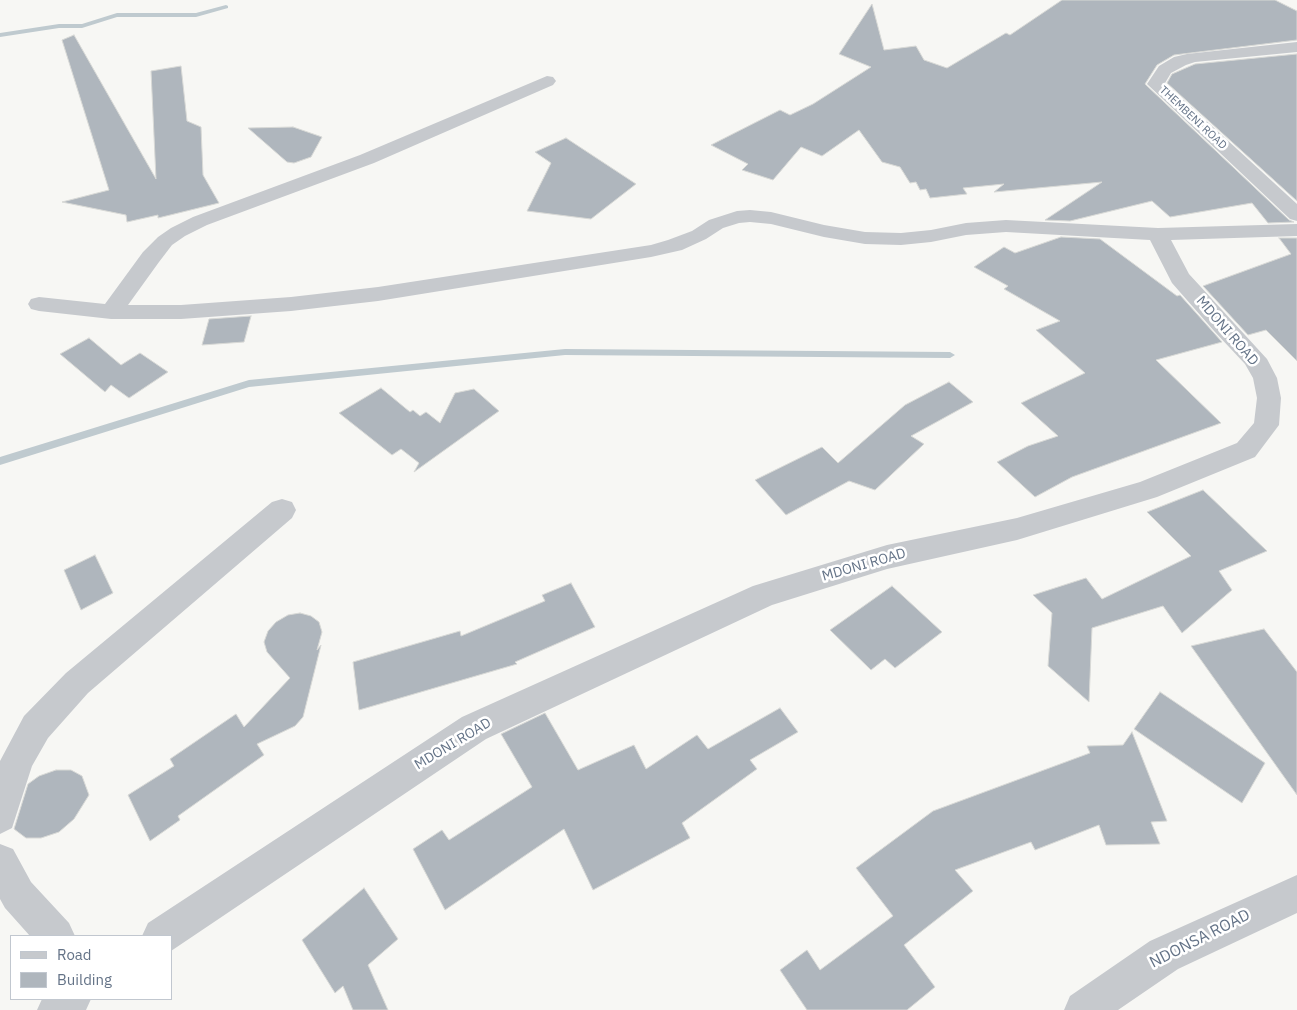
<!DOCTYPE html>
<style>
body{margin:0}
#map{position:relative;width:1297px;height:1010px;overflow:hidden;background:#f7f7f4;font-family:"IBM Plex Sans",sans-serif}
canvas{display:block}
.legend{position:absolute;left:10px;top:935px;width:162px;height:65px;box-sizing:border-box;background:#fff;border:1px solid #c1c7cf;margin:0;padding:6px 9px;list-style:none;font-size:15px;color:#647387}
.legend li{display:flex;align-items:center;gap:10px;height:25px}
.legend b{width:25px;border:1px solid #c1c7cf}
</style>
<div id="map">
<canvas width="1297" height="1010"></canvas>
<ul class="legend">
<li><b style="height:6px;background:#c6c9cd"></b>Road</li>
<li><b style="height:14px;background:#afb6bd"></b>Building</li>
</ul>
</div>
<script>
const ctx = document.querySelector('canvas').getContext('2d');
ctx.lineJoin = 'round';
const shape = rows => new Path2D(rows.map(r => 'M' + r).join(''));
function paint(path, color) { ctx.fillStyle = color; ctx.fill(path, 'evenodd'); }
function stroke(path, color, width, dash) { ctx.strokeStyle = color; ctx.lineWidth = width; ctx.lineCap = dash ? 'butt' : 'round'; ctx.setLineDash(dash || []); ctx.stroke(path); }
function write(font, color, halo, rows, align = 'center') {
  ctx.font = font + ' "IBM Plex Sans",sans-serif'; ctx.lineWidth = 5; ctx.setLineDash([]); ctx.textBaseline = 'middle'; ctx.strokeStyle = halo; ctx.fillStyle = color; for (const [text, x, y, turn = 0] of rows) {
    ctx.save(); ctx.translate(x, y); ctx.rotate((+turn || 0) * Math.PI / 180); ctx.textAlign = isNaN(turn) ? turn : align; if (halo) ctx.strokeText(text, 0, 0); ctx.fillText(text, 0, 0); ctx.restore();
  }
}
paint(shape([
 [226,5,228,6,228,8,196,17,117,17,82,28,59,28,0,37,0,33,59,24,82,24,117,13,196,13,226,5],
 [565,349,950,352,955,355,950,358,565,355,249,387,0,465,0,457,249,380,565,349]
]), '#bfcacf');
const building = shape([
 [1062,0,1275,0,1297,11,1297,40,1174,55,1157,65,1145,84,1289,220,1294,222,1268,223,1252,203,1170,217,1152,201,1070,221,1045,220,1102,182,994,192,1004,184,963,188,967,194,930,198,926,189,920,190,916,182,910,183,900,167,882,162,859,130,822,156,801,147,773,180,742,170,748,164,711,145,780,110,790,115,813,104,871,67,839,54,872,4,884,50,916,46,924,60,947,68,1006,33,1010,35,1062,0],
 [74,35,156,179,151,71,181,66,187,121,201,127,203,175,219,203,158,218,158,215,127,222,126,215,62,202,109,190,62,40,74,35],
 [1297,54,1297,201,1167,83,1172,74,1195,64,1297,54],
 [293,127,322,137,311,157,294,163,287,162,248,128,293,127],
 [566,138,636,184,591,219,527,211,551,163,535,152,566,138],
 [1061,237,1100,239,1177,296,1180,295,1222,342,1156,360,1221,423,1072,477,1035,497,997,462,1028,446,1058,436,1021,403,1085,373,1036,330,1060,321,1004,289,1008,286,974,267,1004,247,1015,253,1061,237],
 [1279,238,1297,238,1297,361,1266,330,1248,335,1203,286,1291,254,1279,238],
 [251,316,244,342,202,345,209,319,251,316],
 [89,338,121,365,140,353,168,372,129,398,111,385,105,392,60,354,89,338],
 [949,382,973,402,911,436,924,444,875,490,849,481,786,515,755,480,822,447,838,463,905,405,949,382],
 [381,388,410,412,413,410,420,416,426,412,440,423,455,393,474,389,499,411,414,472,419,463,401,449,392,455,339,413,381,388],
 [1203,490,1267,551,1219,571,1232,590,1182,633,1163,606,1092,628,1089,702,1048,666,1052,613,1033,595,1086,578,1102,599,1191,556,1147,512,1203,490],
 [95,555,113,593,81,610,64,570,95,555],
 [571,583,595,627,515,662,517,664,359,710,353,662,460,631,461,636,545,601,542,595,571,583],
 [892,586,942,632,895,668,885,659,871,670,830,630,892,586],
 [300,613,311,616,319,622,322,632,317,650,321,645,303,717,295,726,257,744,264,755,178,816,180,820,150,841,128,795,174,766,170,759,236,714,244,727,290,678,267,652,264,642,268,631,276,622,288,615,300,613],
 [1264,629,1297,672,1297,795,1191,646,1264,629],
 [1160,692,1265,763,1242,803,1134,729,1160,692],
 [780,708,798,732,750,760,757,769,682,823,690,838,593,890,564,829,445,910,413,849,442,830,449,840,532,787,501,734,545,713,578,770,634,745,646,769,697,735,708,749,780,708],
 [1132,732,1167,821,1151,822,1160,844,1106,845,1099,825,1035,850,1031,842,955,870,973,891,904,945,935,987,907,1010,807,1010,780,970,807,950,820,970,893,916,856,868,933,811,1090,753,1087,746,1123,745,1132,732],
 [56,770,71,770,82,776,89,795,74,819,59,832,41,838,26,838,14,829,28,784,39,776,56,770],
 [364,888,398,939,368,965,388,1010,353,1010,343,986,335,993,302,940,364,888]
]);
paint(building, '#afb6bd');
stroke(building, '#d8d9d6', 1);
paint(shape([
 [1297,42,1297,52,1195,62,1186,65,1171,73,1165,83,1297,204,1297,221,1290,219,1147,84,1159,66,1174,57,1187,54,1297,42],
 [547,76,553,77,556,81,553,85,374,163,207,225,185,236,172,245,159,262,128,305,181,305,291,297,378,287,651,245,668,240,692,231,709,220,737,211,750,210,771,212,824,225,865,232,901,233,931,230,966,223,1006,220,1158,228,1297,224,1297,236,1171,240,1189,274,1267,359,1277,378,1281,398,1279,425,1255,457,1157,497,1017,540,887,569,772,605,486,739,171,951,171,936,142,936,148,923,462,717,753,586,887,545,1017,518,1140,482,1237,443,1254,423,1257,398,1253,378,1245,364,1215,332,1172,283,1150,240,1006,232,966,235,931,242,901,245,865,244,824,237,771,224,750,222,739,223,723,228,706,239,682,250,651,257,378,301,291,311,181,319,111,319,39,311,31,309,28,304,31,299,39,297,105,304,143,252,158,237,171,228,193,217,360,155,547,76],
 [282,499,292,502,296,510,292,518,88,693,48,738,32,766,12,828,0,834,0,761,24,716,66,673,272,502,282,499],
 [0,844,13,849,31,882,69,923,75,936,30,936,5,908,0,899,0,844],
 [1297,875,1297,913,1178,969,1118,1010,1064,1010,1070,996,1150,941,1297,875],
 [42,999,91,999,86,1010,37,1010,42,999]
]), '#c6c9cd');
write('11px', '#647387', '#fff', [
 ["THEMBENI ROAD",1193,118,43]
]);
write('14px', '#647387', '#fff', [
 ["MDONI ROAD",1227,331,49],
 ["MDONI ROAD",864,565,-16],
 ["MDONI ROAD",453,744,-31]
]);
write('16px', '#647387', '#fff', [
 ["NDONSA ROAD",1200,939,-27]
]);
</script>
